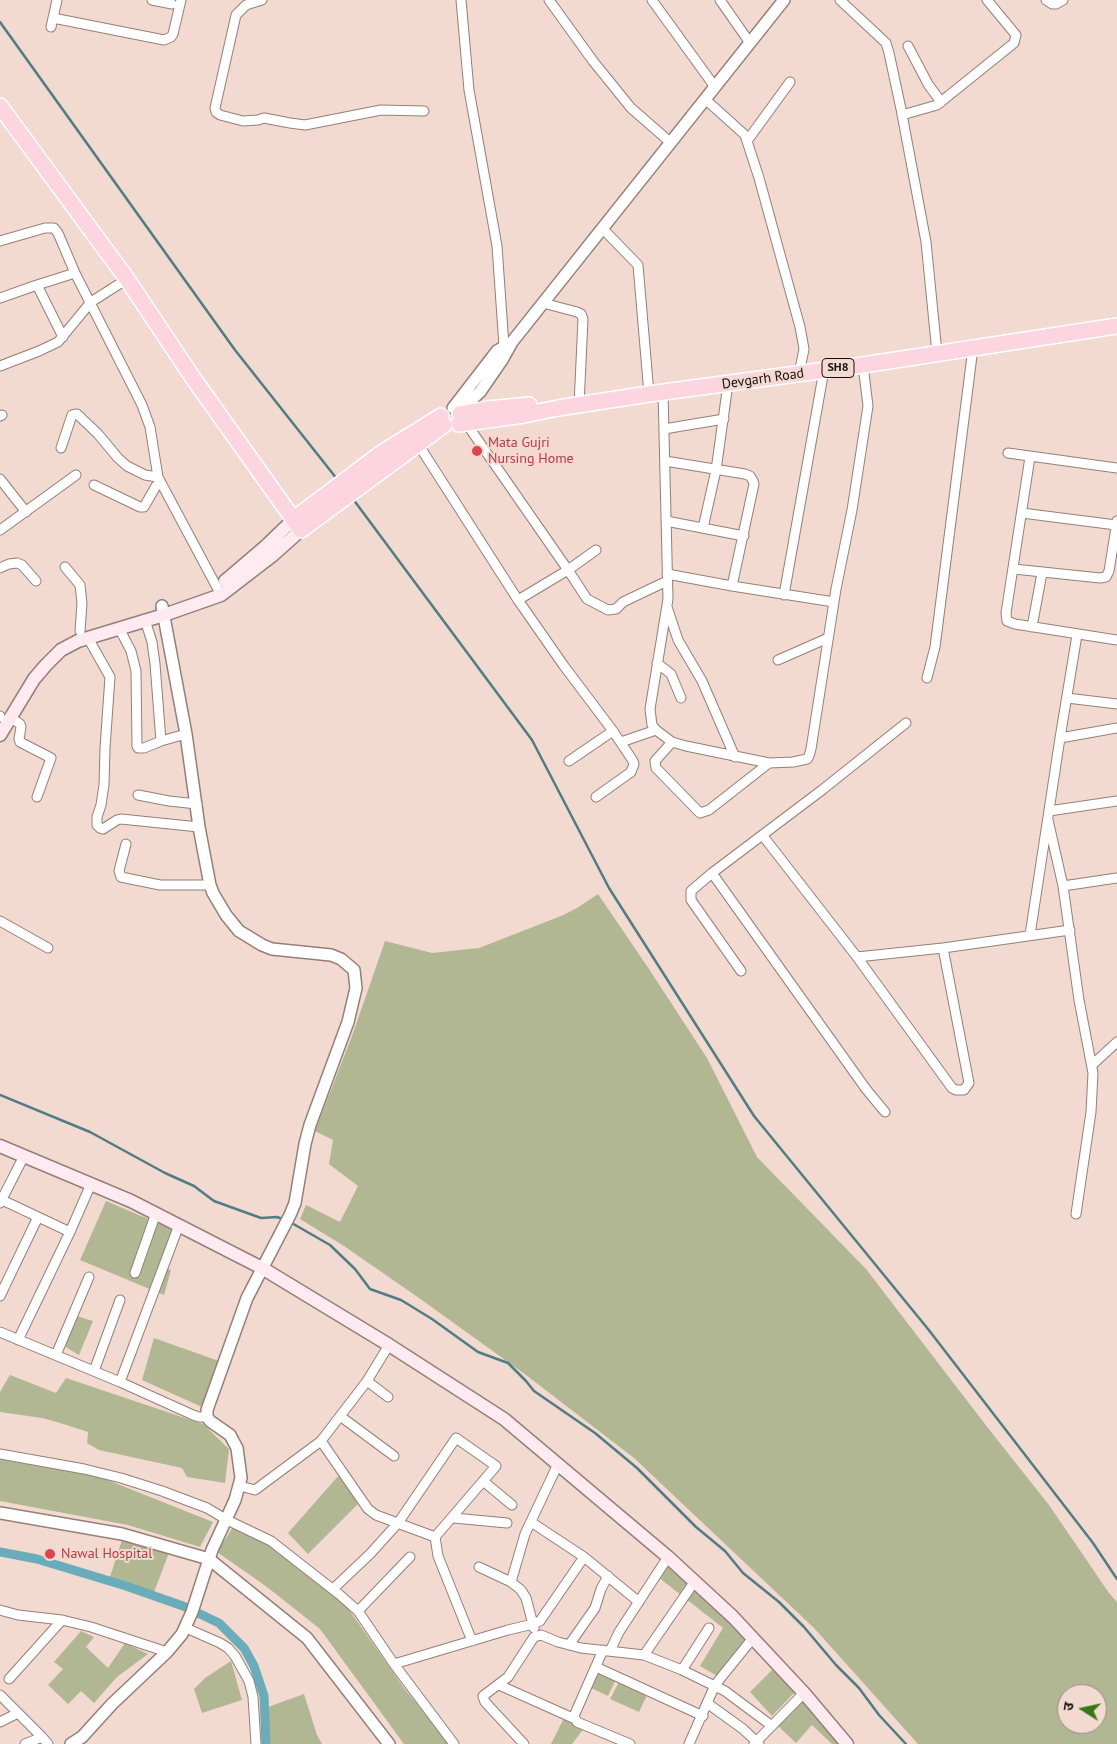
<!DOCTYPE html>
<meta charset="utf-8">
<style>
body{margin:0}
#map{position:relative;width:1117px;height:1744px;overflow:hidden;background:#f2dad1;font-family:"PT Sans","Noto Sans Devanagari",sans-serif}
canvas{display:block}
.north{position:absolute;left:1057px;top:1684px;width:50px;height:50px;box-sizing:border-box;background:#f2dad1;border:1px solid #9a8882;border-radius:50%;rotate:280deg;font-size:14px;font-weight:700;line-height:20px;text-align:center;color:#160e0b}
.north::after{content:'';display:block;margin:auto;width:18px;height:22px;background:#367715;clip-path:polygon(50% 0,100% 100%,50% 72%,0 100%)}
</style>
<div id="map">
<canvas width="1117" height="1744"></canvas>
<div class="north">उ</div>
</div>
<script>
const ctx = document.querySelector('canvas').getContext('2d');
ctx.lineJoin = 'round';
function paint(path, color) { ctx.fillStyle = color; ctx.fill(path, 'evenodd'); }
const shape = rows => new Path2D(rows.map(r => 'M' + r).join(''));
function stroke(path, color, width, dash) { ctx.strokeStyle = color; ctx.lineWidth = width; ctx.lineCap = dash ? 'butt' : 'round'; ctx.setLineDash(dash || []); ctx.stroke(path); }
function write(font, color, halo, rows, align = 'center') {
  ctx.font = font + ' "PT Sans",sans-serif'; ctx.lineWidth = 4; ctx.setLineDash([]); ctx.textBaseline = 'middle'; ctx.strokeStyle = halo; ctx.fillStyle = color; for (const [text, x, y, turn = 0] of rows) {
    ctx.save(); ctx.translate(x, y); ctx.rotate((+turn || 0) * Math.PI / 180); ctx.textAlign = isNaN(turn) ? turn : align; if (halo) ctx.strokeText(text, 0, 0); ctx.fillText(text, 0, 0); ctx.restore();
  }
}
paint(shape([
 [598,894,649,969,707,1058,757,1157,866,1269,988,1428,1049,1505,1109,1593,1117,1602,1117,1744,918,1744,814,1628,634,1458,526,1375,419,1298,344,1246,300,1219,306,1205,340,1222,358,1186,329,1164,333,1140,315,1131,352,1036,385,941,432,953,479,948,561,916,577,908],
 [1067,1694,1097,1694,1097,1724,1067,1724],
 [106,1201,174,1230,162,1267,171,1270,164,1295,80,1260],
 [77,1316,93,1321,79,1355,64,1346],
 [154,1338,219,1361,202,1407,142,1380],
 [10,1375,56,1393,66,1378,203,1424,229,1449,225,1483,187,1477,182,1468,99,1450,87,1443,88,1432,57,1422,42,1418,0,1412,0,1392],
 [0,1459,95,1475,213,1522,200,1547,128,1525,0,1501],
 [340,1474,358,1504,308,1554,288,1533],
 [233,1527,275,1547,340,1597,404,1688,449,1744,404,1744,320,1629,267,1587,217,1552],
 [124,1534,170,1550,154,1592,110,1577],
 [669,1564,749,1634,717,1676,700,1666,723,1628,658,1577],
 [81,1631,94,1637,86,1647,108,1668,125,1643,148,1654,117,1677,94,1703,81,1691,68,1704,48,1685,63,1669,54,1662],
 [231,1661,242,1700,202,1713,194,1689,205,1678],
 [775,1667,795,1692,772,1716,750,1692],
 [600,1670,617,1677,608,1696,591,1688],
 [622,1676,650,1689,639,1712,610,1699],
 [304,1694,317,1735,322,1744,270,1744,268,1707],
 [804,1696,841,1740,837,1744,832,1744,812,1725,796,1743,777,1725],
 [565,1716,585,1727,572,1744,551,1744]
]), '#b1b793');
stroke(shape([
 [0,22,235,350,337,479],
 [353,499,532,740,609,888,754,1116,928,1329,1093,1543,1117,1579],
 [0,1095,90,1132,165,1173,194,1186,214,1201,261,1218,277,1217,285,1220],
 [290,1222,330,1245,355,1269,370,1289,401,1300,432,1319,478,1352,508,1363,526,1381,534,1391,595,1433,637,1468,696,1527,725,1551,743,1573,779,1602,804,1627,836,1665,859,1688,879,1715,906,1744]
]), '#4f7d85', 2.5);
stroke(shape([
 [0,1552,37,1559,126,1586,183,1606,219,1623,244,1648,254,1666,264,1696,266,1744]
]), '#68adb9', 9);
const minor = shape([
 [152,0,172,4],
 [262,0,246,5,236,15,215,108,216,112,220,115,243,121,258,120,264,118,290,123,305,125,381,110,424,111],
 [461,0,469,90,497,246,504,346],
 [549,0,593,61,631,108,670,142],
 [652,0,715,87],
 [720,0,750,43],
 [840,0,886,43,889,53,901,109,926,242,937,353],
 [1046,0,1052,4,1056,4,1063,0],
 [53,18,164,40,171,37,173,34,181,0],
 [51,27,57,0],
 [908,46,928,84,941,102],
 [705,99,745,135,759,178,800,327,804,349,799,374],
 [902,115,937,105,1014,43,1016,35,987,0],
 [747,141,790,82],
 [602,228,638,265,649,394],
 [0,241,45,228,54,228,58,233,75,273,142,405,150,427,158,477,221,595],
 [37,285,63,337],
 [0,298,37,285,75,273],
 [543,303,577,312,581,314,583,319,579,405],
 [0,366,39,351,58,342,91,302,127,279],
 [663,392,668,599,650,709,652,725,656,730,672,742,686,746,769,763,793,762,807,759,809,756,811,749,836,589,852,510,868,406,863,365],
 [0,416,2,415],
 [466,423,568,570,518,600],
 [664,429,724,419],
 [418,444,518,600,564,666,613,731,633,761,634,764,631,772,596,797],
 [61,448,72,415,77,414,98,434,118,458,127,466,145,475,158,477],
 [1008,453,1117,468],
 [1030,457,1006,613,1007,621,1015,624,1117,640],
 [665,461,745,474,750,476,753,481,754,484,732,586],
 [0,479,26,512],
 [94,485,140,507,144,507,156,486,160,481],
 [1022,513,1116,525],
 [666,521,744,536],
 [703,528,716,470,728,384],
 [0,530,76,475],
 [596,550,568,570,587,599,608,610,616,609,623,602,667,581],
 [65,567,80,585,82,603,80,631],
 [0,568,9,564,17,563,22,565,36,581],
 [1014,569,1100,578,1106,577,1109,571,1117,521],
 [667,574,732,586,834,602],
 [784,595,824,370],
 [667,607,678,640,702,681,735,757],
 [145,620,152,642,155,664,161,741],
 [1032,627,1042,573],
 [119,628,131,651,136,671,137,746,138,748,144,748,161,741,186,734],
 [88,638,110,677,105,748,104,785,101,805,97,817,97,825,100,828,103,829,117,820,121,819,199,827],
 [778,660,828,638],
 [657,663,671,674,681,698],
 [927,678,935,647,973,348],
 [1067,698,1117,704],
 [0,716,0,717],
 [10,717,20,724,21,727,19,739,20,742,51,758,37,797],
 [1060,738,1117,728],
 [621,742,656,730],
 [672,742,655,761,656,768,700,813,709,810,769,763],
 [569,761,613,731],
 [138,795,169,801,197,804],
 [1049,811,1117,801],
 [1048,820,1063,886,1079,1000,1093,1073,1091,1112,1076,1214],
 [763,836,857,957,952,1088,956,1090,964,1090,969,1083,943,948],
 [126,844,119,871,121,877,160,885,210,885],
 [712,873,866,1089,885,1112],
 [1063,886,1117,878],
 [0,921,48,948],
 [1030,935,1060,738,1077,635],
 [857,957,943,948,1070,930],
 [741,971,691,900,691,891,712,873,822,790,906,723],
 [1092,1065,1117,1042],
 [0,1199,70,1232],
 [0,1203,24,1156],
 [135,1273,156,1213],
 [0,1296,38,1217],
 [0,1332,120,1382,193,1415,199,1417,207,1417],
 [18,1340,70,1232,91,1184],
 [56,1355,89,1277],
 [94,1371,120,1300],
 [367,1381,388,1397],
 [120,1382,179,1225],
 [340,1416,394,1456],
 [321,1441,368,1509,376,1515,435,1537],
 [0,1454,84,1469,121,1478,162,1491,207,1508,227,1520,271,1541,340,1595,358,1611,394,1664,454,1744],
 [483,1481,512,1505],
 [240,1486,255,1490,321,1441,367,1381,389,1345],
 [454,1518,507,1523],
 [531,1522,584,1557,639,1602],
 [479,1567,511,1582,521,1590,526,1598,534,1628],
 [511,1582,525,1534,558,1464],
 [333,1589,370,1554,398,1523,456,1438,496,1466,435,1537,438,1556,472,1641],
 [0,1610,18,1615,62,1620,91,1627,167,1652],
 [358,1611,410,1557],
 [186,1628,220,1643,228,1648,235,1656,249,1681,253,1697,256,1744],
 [569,1645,595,1608,601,1589,608,1576],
 [603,1650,574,1716,577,1722,630,1744],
 [610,1651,619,1632,668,1557],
 [644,1655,695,1581],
 [394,1664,508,1630,533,1624,540,1621,584,1557],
 [596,1667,703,1716],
 [682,1670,709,1628],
 [9,1679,62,1620],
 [499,1685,575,1719],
 [0,1695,42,1737],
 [707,1703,743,1729,759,1744],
 [0,1722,18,1713],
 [25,1744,42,1737,48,1744],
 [524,1744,485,1702,483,1696,508,1677,534,1637,541,1635,558,1642,581,1648,644,1655,682,1670,725,1691,772,1726],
 [689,1744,715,1685,753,1638],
 [754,1744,804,1693]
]);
const tertiary = shape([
 [453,408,497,351,512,342],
 [459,411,480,392,502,360,512,342,784,0],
 [0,1513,122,1534,209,1559,307,1638,389,1744],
 [71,1744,82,1737,112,1704,167,1652,182,1634,192,1612,212,1550,235,1500,241,1478,237,1448,230,1435,210,1421,207,1417,207,1410,247,1298,290,1215,295,1203,305,1144,310,1125,348,1022,356,988,354,970,341,959,331,955,272,949,262,945,249,937,239,931,226,915,213,893,210,885,199,827,186,734,162,606]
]);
const secondary = shape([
 [225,581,266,546,294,519],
 [0,735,34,679,46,665,61,650,78,641,164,615,221,595,273,555,301,530],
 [0,1146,131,1201,262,1268,389,1345,504,1419,668,1557,733,1617,804,1693,847,1744]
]);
const primary = shape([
 [0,106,127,279,193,378,301,530,444,425],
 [460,414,488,409,529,405],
 [459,424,524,415,558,408,649,394,863,365,1117,326],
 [294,519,380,454,441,416]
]);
stroke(minor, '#957f77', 11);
stroke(tertiary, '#957f77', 14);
stroke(secondary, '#957f77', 15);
stroke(primary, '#fff', 18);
stroke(minor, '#fff', 9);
stroke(tertiary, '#fff', 11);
stroke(secondary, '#feeaf0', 12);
stroke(primary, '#fdd5e0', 15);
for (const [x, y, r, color] of [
 [477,451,6,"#e0444e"],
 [50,1554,6,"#e0444e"]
]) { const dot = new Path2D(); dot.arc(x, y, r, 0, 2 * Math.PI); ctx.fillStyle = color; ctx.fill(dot); stroke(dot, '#f2dad1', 2); }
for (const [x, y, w] of [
 [838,368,32]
]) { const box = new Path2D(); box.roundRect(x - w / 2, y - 9.5, w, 19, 4); ctx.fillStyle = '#f2dad1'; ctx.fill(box); stroke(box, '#160e0b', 1); }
write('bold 12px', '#160e0b', null, [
 ["SH8",838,368]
]);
write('14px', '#160e0b', '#f2dad1', [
 ["Devgarh Road",763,379,-8]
]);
write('14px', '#be3a42', '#f2dad1', [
 ["Mata Gujri",488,443],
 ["Nursing Home",488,459],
 ["Nawal Hospital",61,1554]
], 'left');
</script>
